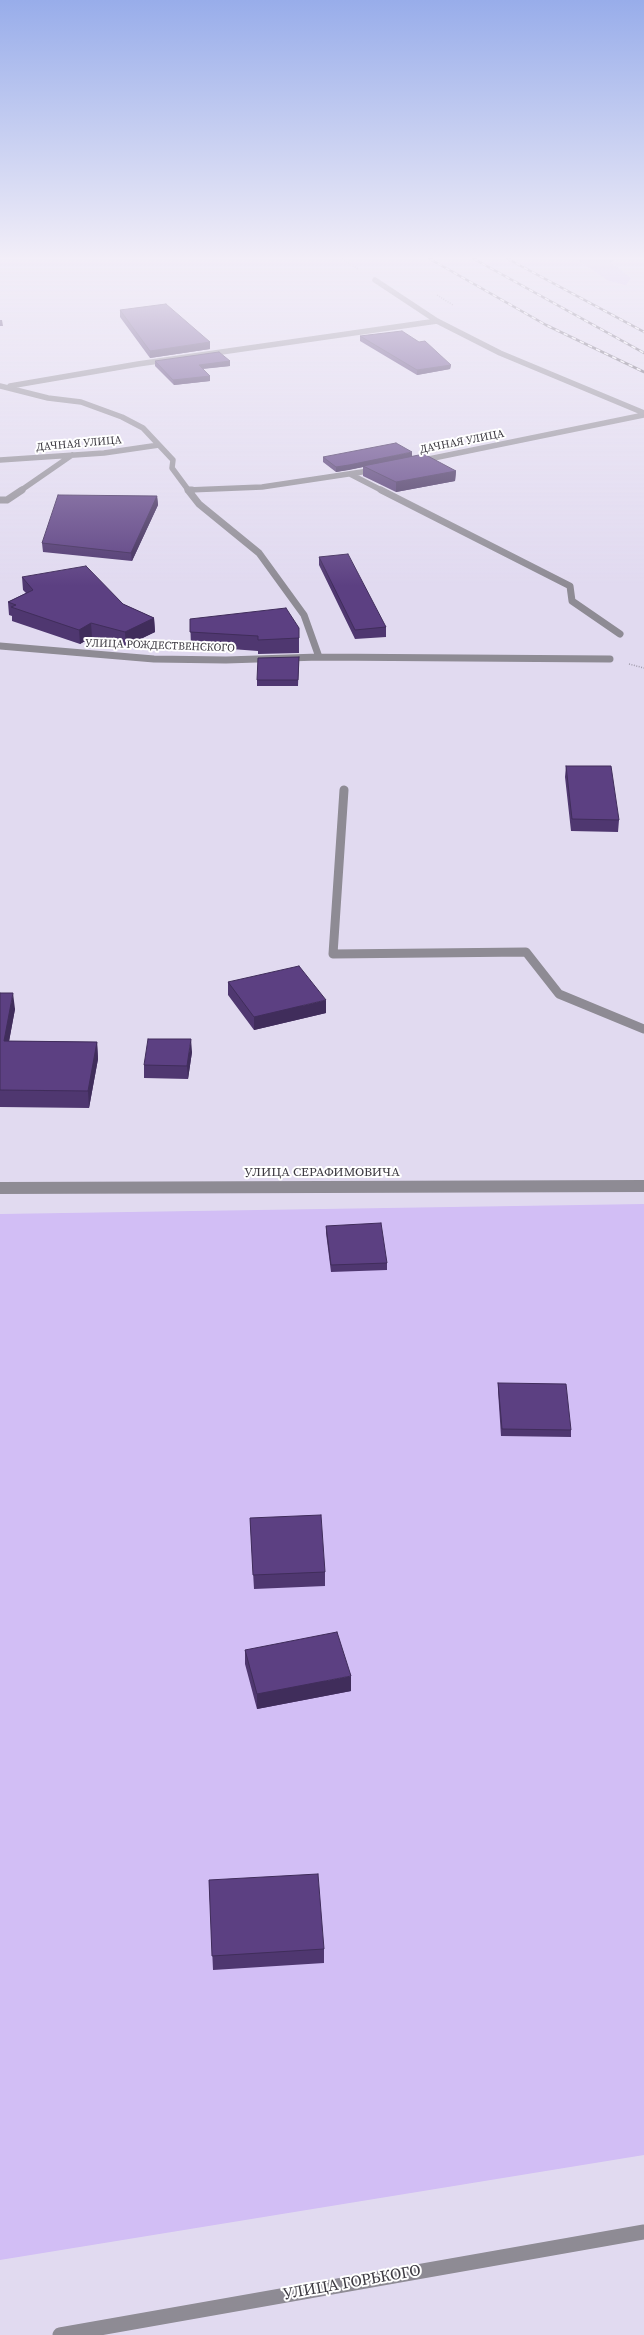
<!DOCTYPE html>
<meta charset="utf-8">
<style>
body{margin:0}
canvas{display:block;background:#e1daf0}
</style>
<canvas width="644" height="2335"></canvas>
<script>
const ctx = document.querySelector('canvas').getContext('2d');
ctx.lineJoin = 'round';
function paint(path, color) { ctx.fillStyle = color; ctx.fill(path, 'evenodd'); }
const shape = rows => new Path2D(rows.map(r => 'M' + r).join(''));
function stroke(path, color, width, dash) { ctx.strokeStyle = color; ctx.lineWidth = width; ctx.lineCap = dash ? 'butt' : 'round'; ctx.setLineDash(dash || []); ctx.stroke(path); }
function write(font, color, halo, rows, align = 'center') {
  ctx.font = font + ' "Source Serif 4",serif'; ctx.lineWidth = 4; ctx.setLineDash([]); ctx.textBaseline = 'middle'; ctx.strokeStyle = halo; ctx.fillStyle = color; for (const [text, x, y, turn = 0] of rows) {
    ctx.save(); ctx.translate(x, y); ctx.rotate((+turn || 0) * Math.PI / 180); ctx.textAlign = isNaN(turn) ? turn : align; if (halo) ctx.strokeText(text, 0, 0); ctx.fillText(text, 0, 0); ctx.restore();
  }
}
paint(shape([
 [576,259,619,259,610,262,631,278,626,285,609,281],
 [644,1204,644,2155,0,2260,0,1214]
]), '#d2bef5');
stroke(shape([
 [342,259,358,269],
 [437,295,453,305],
 [629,664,644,668]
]), '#a19cac', 1.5, [1, 1.5]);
stroke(shape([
 [375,280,437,321,500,353,644,413],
 [0,386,48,398,81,402,122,417,143,428,173,460,172,468,189,491],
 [10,386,138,364,437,321],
 [0,460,104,453,159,445],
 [419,461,644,415],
 [350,474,383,491],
 [188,490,262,487,375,470],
 [20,491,72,455]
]), '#8e8b94', 5.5);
stroke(shape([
 [188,490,199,504,259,553,304,615,319,657],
 [188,490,192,490],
 [381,490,570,586,572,601,620,634],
 [0,500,7,500,22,490],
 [0,646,154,659,226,660,319,657,610,659]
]), '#8e8b94', 7);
stroke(shape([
 [344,790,333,954,526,952,559,994,644,1029]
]), '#8e8b94', 9);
stroke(shape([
 [0,1188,644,1186]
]), '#8e8b94', 12);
stroke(shape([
 [60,2335,644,2232]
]), '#8e8b94', 15);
const rail = shape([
 [430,259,546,325,644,372],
 [474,259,644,353],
 [508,259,644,332]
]);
stroke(rail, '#5a5661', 2.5);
stroke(rail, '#fff', 1.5, [4.5]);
paint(shape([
 [120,310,210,342,210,349,150,358,120,317],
 [360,336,451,365,450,369,417,375,360,341],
 [155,361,230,361,230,366,203,369,210,376,210,381,174,385,155,366],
 [412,456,456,471,455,481,396,492,363,476,363,467,336,472,323,462,323,457],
 [157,496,158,505,132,561,43,552,42,543],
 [319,557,386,627,386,637,355,639,319,565],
 [22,577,123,604,154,618,155,632,126,646,92,637,80,644,12,621,12,616,9,615,8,602,26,593,23,590],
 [190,619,299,628,299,653,258,654,258,651,191,646],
 [299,657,298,686,257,686,257,680],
 [566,766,619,820,618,832,571,831,565,777],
 [228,982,326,1013,254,1030,228,995],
 [0,993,15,1009,9,1041,97,1042,98,1059,89,1108,0,1107],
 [192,1052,188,1079,144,1078,144,1065],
 [326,1226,387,1263,387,1270,331,1272,326,1233],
 [498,1383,571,1430,571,1437,501,1436,498,1391],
 [250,1518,325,1572,325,1586,254,1589],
 [245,1650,351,1691,257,1709,245,1664],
 [209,1880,324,1949,324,1963,213,1970]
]), '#4f3770');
paint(shape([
 [0,320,2,320,3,326,0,326],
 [210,342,210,349,150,358,150,351],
 [230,361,230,366,199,369,199,365],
 [451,365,450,369,417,375,417,370],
 [210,376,210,381,174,385,173,380],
 [412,452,412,457,363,466,363,467,349,470,336,472,336,467],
 [456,471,455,481,396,492,396,482],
 [157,496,158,505,132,561,131,553],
 [154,618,155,632,126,646,125,632],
 [91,623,92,637,80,644,79,630],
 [13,993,15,1009,6,1058,4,1041],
 [326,1000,326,1013,254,1030,254,1017],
 [191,1039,192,1052,188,1079,187,1066],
 [97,1042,98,1059,89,1108,88,1091],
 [351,1676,351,1691,257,1709,257,1694]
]), '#402d5b');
const building = shape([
 [166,304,210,342,150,351,120,310,166,304],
 [402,331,419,342,425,341,451,365,417,370,360,336,402,331],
 [219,352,230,361,199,365,210,376,173,380,155,361,219,352],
 [396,443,412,452,349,465,336,467,323,457,396,443],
 [424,454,456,471,396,482,363,466,424,454],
 [58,495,157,496,131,553,42,543,58,495],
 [348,554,386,627,355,630,319,557,348,554],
 [86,566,123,604,154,618,125,632,91,623,79,630,11,607,16,605,8,602,33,590,22,577,86,566],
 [286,608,299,628,299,638,258,640,258,636,190,632,190,619,286,608],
 [299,657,298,680,257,680,258,658,299,657],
 [566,766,611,766,619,820,572,819,566,766],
 [299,966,326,1000,254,1017,228,982,299,966],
 [0,993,13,993,4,1041,97,1042,88,1091,0,1090,0,993],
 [148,1039,191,1039,187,1066,144,1065,148,1039],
 [381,1223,387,1263,331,1265,326,1226,381,1223],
 [498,1383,566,1384,571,1430,502,1429,498,1383],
 [321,1515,325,1572,253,1575,250,1518,321,1515],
 [337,1632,351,1676,257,1694,245,1650,337,1632],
 [318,1874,324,1949,212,1956,209,1880,318,1874]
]);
paint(building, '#5c4082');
stroke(building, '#402d5b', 1);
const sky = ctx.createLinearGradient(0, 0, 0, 586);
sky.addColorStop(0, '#98adea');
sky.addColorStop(0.44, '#f2eef8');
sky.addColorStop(1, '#f2eef800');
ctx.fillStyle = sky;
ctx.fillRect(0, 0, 644, 586);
write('11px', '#3c3941', '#fff', [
 ["ДАЧНАЯ УЛИЦА",462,442,-11],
 ["ДАЧНАЯ УЛИЦА",79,444,-5],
 ["УЛИЦА РОЖДЕСТВЕНСКОГО",160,646,2]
]);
write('13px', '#3c3941', '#fff', [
 ["УЛИЦА СЕРАФИМОВИЧА",322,1173]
]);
write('16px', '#3c3941', '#fff', [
 ["УЛИЦА ГОРЬКОГО",352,2283,-10]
]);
</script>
